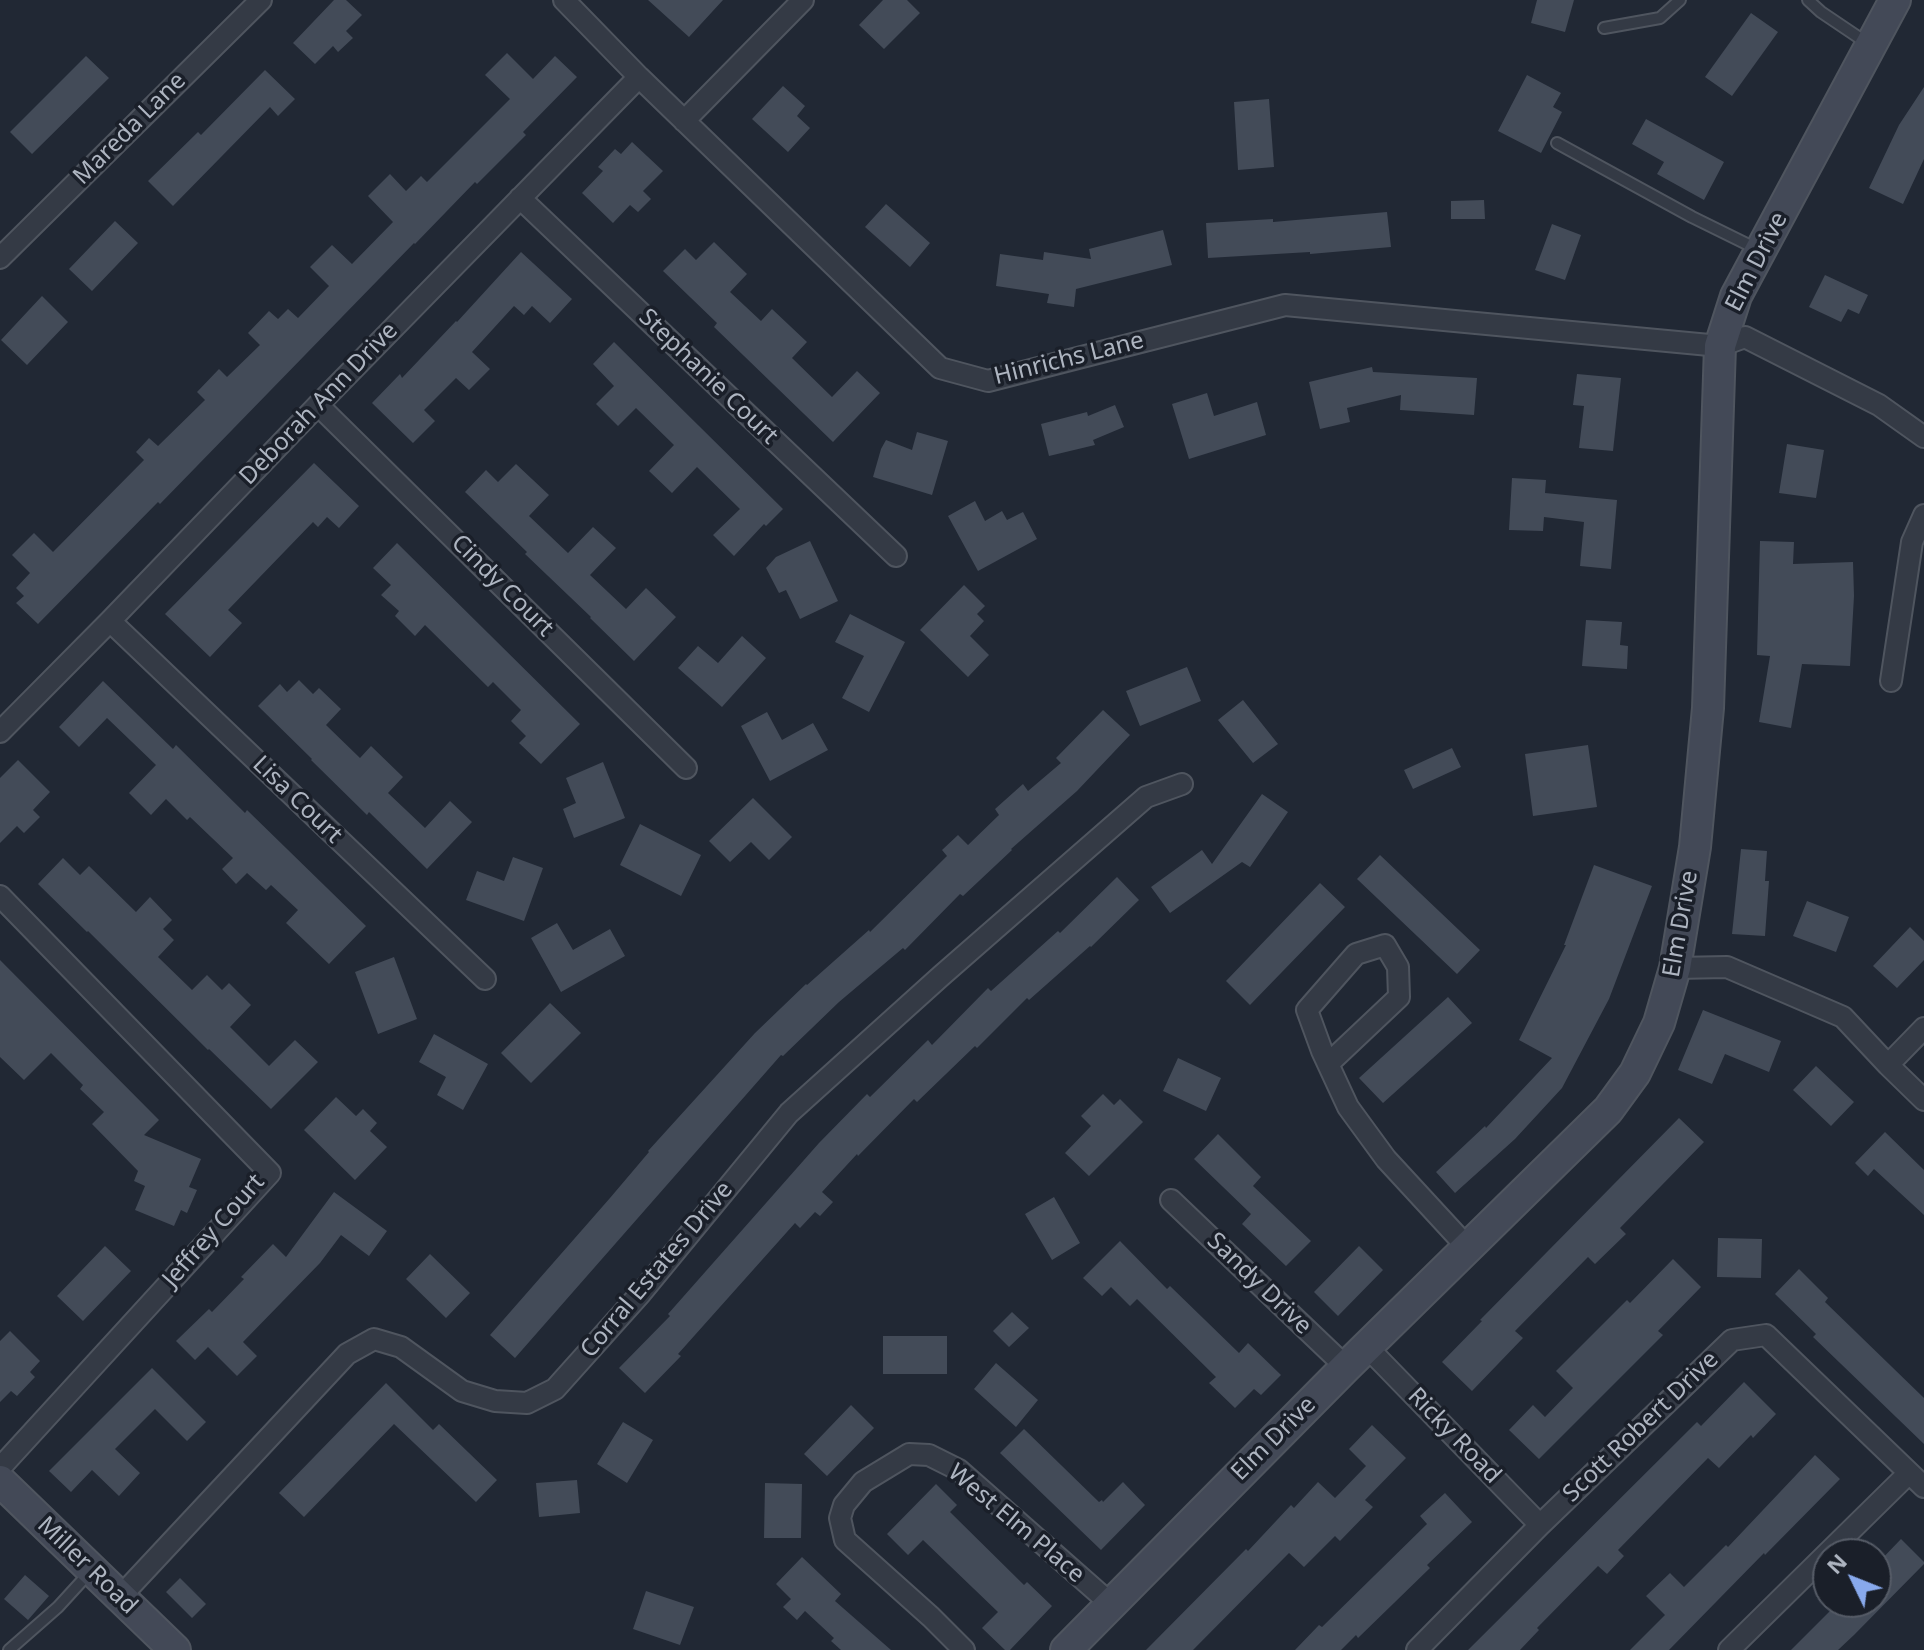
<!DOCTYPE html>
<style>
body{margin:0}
#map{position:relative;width:1924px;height:1650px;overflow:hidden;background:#212834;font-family:"Noto Sans",sans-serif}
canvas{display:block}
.north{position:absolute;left:1812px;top:1538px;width:80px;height:80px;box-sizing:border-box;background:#1a1f29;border:2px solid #555b66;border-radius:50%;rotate:313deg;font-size:22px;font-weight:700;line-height:32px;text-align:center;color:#aeb5c1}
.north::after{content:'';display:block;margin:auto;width:28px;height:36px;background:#88a9ec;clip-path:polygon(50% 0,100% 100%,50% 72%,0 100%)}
</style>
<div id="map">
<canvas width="1924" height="1650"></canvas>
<div class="north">N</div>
</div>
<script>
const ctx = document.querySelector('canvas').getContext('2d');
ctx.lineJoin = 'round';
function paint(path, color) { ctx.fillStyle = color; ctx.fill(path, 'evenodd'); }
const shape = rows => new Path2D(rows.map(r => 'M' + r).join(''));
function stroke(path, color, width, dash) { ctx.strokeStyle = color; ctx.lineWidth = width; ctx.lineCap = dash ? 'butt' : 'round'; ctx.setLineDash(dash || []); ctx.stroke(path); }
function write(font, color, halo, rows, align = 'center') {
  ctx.font = font + ' "Noto Sans",sans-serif'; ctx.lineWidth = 7; ctx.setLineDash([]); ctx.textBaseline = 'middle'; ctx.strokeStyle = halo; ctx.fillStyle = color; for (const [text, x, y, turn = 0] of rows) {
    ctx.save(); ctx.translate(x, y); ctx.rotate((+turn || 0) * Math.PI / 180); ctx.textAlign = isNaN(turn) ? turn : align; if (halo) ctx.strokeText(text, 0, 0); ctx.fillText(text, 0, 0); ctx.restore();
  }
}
paint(shape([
 [334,0,346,0,362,15,346,31,353,38,338,52,333,46,315,64,293,43],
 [648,0,723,0,689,37],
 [883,0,907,0,920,13,884,49,859,25],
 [1537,0,1574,0,1565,32,1531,23],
 [1751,13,1778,32,1732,96,1705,77],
 [507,53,533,79,555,56,577,77,523,132,526,135,477,184,475,182,415,244,414,243,160,504,158,502,38,624,16,603,24,596,16,588,30,573,12,555,34,533,53,552,144,460,136,452,149,438,158,446,205,400,197,392,219,369,227,377,260,345,248,333,269,311,278,319,288,309,298,318,329,286,310,267,332,245,352,264,393,222,368,196,390,174,406,191,421,176,427,182,510,99,485,75],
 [86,56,109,78,32,154,10,132],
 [265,70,295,99,278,116,270,107,173,206,148,181,198,132,201,135],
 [1527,75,1561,93,1553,107,1562,112,1541,153,1498,131],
 [783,86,805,106,797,116,810,128,788,152,752,119],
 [1924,87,1924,159,1903,204,1869,188,1899,125],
 [1269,99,1274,167,1238,170,1234,102],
 [1646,119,1724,162,1704,200,1657,174,1664,162,1632,144],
 [632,142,663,171,643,191,651,199,638,212,630,205,613,223,582,193,603,171,598,167,615,149,621,154],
 [1484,200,1485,219,1451,219,1451,201],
 [886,204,930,243,910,267,865,227],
 [1387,212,1391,247,1310,254,1310,252,1208,258,1206,223,1273,219,1273,222],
 [115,221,138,243,92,291,69,269],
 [1552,224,1581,235,1565,280,1535,270],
 [1163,230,1172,265,1076,289,1074,307,1047,303,1049,294,996,286,1000,254,1043,260,1044,252,1091,259,1089,249],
 [714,242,747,274,730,292,761,321,772,309,807,342,792,358,832,397,857,371,880,393,833,442,714,327,717,323,663,271,685,249,696,260],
 [521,252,572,299,550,323,532,306,524,315,514,306,472,352,490,369,469,390,456,378,424,410,435,421,413,443,372,403,400,374,402,378,456,321,457,322],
 [1825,275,1868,295,1859,314,1848,309,1841,322,1809,307],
 [42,296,68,322,27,365,1,340],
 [614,342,783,509,766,526,764,524,734,556,713,535,740,509,697,467,672,493,649,471,674,445,636,408,618,426,596,404,614,386,593,364],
 [1372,367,1373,372,1477,378,1474,415,1400,410,1401,395,1347,408,1350,422,1320,429,1309,382],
 [1577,374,1621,378,1613,451,1579,448,1584,406,1573,405],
 [1207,393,1214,416,1257,402,1266,435,1189,459,1172,404],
 [1115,405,1124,427,1093,440,1095,445,1049,456,1041,424,1087,412,1088,416],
 [917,432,948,441,932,495,873,477,881,449,886,440,912,450],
 [1787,444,1824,450,1816,498,1779,493],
 [314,463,359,506,339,528,327,517,318,527,313,522,228,610,242,623,210,657,165,614],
 [516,464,549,495,529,516,568,553,593,527,616,548,590,575,626,609,646,588,676,617,634,661,590,618,591,617,525,554,527,552,465,492,486,470,498,482],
 [1512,478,1546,480,1545,493,1617,500,1611,569,1580,566,1584,522,1544,517,1543,531,1509,530],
 [975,501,985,521,1002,511,1007,520,1023,512,1037,539,978,571,948,516],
 [810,541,838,601,800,619,786,590,779,593,766,568,776,557],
 [1760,541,1794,542,1793,564,1853,562,1854,596,1850,666,1802,664,1791,728,1759,722,1770,656,1757,655],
 [397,543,580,724,541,764,519,743,526,736,511,721,521,710,493,682,488,687,425,625,415,636,395,616,399,611,381,595,391,585,373,568],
 [964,585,985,606,977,614,984,621,970,636,989,655,968,677,920,630],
 [850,614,905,642,869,712,842,698,864,656,835,642],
 [1586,620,1622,622,1620,645,1628,646,1627,669,1582,666],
 [742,636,766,658,722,707,678,668,698,646,718,663],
 [1187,667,1201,701,1140,726,1126,691],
 [299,680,313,694,319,688,341,709,326,725,360,758,371,746,403,777,388,793,425,828,450,801,472,822,427,869,369,812,367,815,311,760,312,759,258,706,280,684,287,692],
 [103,681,173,749,176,745,245,813,247,810,366,926,329,964,286,923,298,910,271,885,266,890,247,873,236,884,222,869,233,858,190,817,187,820,166,799,151,815,129,793,156,765,107,718,79,747,59,727],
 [1243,700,1278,744,1253,763,1218,720],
 [1103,710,1130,735,1077,791,1011,849,1012,850,963,896,960,894,905,950,903,948,839,1002,783,1056,781,1055,515,1358,490,1335,610,1198,649,1152,648,1151,755,1033,806,984,807,985,869,930,870,932,947,856,942,850,958,835,968,845,999,815,995,809,1023,784,1028,791,1061,763,1056,758],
 [767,712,782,740,813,723,828,750,770,781,741,726],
 [1588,745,1597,807,1533,816,1525,754],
 [1452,748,1461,767,1413,789,1404,770],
 [18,760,50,792,33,810,40,817,24,833,17,826,0,843,0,778],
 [603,762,625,818,574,838,563,809,576,803,566,778],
 [1262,794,1288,812,1250,867,1242,862,1170,913,1151,887,1202,850,1212,864],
 [753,798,792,837,769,860,751,842,730,862,709,841],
 [640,824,701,855,681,896,620,865],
 [1741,849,1767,851,1765,881,1769,881,1765,936,1732,934],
 [1380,855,1480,950,1457,974,1357,879],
 [513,857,543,868,524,921,466,900,477,871,504,881],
 [63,858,80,875,89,866,136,912,150,897,172,920,163,929,174,940,158,957,192,990,207,975,222,990,229,983,251,1005,230,1027,269,1066,295,1040,318,1062,271,1109,209,1049,208,1050,88,931,87,932,38,884],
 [1594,865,1652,886,1609,999,1562,1088,1515,1139,1455,1193,1436,1172,1485,1126,1486,1128,1552,1058,1519,1040,1566,945,1564,945],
 [1117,877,1139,900,1091,947,1090,946,1029,1000,1027,998,977,1048,975,1046,917,1102,914,1099,858,1156,857,1154,822,1192,833,1202,820,1216,815,1212,800,1228,795,1223,678,1354,681,1356,645,1393,619,1368,670,1316,668,1314,819,1143,867,1094,870,1097,928,1040,932,1045,988,988,991,991,1058,931,1060,933],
 [1320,883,1345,907,1250,1005,1226,981],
 [1807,901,1849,917,1836,952,1793,936],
 [557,923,573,950,610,929,625,956,561,992,531,938],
 [1910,927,1924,941,1924,960,1897,988,1873,966],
 [394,957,417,1019,378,1034,355,972],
 [0,960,159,1120,144,1135,201,1159,189,1187,197,1190,187,1213,181,1210,174,1226,135,1210,145,1186,134,1181,138,1171,92,1124,104,1112,80,1089,83,1085,51,1053,24,1080,0,1057],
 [1448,997,1472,1023,1383,1103,1359,1078],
 [550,1003,581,1033,531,1083,501,1053],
 [1703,1010,1781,1041,1769,1072,1725,1054,1712,1084,1678,1070],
 [434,1034,488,1064,463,1110,437,1095,446,1077,419,1062],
 [1178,1058,1221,1078,1206,1111,1163,1091],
 [1816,1066,1854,1102,1831,1126,1793,1090],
 [1103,1094,1114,1105,1120,1099,1143,1122,1089,1176,1065,1153,1091,1126,1081,1116],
 [336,1097,356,1116,363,1109,377,1123,370,1131,387,1147,355,1180,304,1130],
 [1679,1118,1704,1142,1620,1228,1626,1234,1595,1264,1588,1257,1515,1331,1523,1338,1472,1391,1442,1362,1482,1321,1480,1320],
 [1885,1132,1924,1170,1924,1215,1874,1169,1868,1176,1855,1163],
 [1218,1134,1261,1177,1253,1186,1311,1241,1286,1266,1242,1224,1251,1214,1194,1159],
 [334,1192,387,1231,369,1256,341,1235,320,1263,243,1342,257,1356,237,1376,208,1347,195,1360,176,1341,209,1309,212,1312,244,1279,241,1277,273,1244,286,1257],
 [1054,1197,1080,1243,1052,1260,1025,1214],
 [1718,1238,1762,1239,1761,1278,1717,1277],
 [1120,1241,1167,1289,1170,1286,1239,1353,1248,1343,1281,1375,1261,1395,1254,1389,1235,1408,1209,1383,1216,1377,1137,1299,1130,1306,1111,1287,1102,1296,1083,1278],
 [105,1246,131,1271,83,1321,57,1296],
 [1359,1246,1383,1270,1338,1316,1314,1292],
 [430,1254,470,1293,446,1318,406,1279],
 [1673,1259,1701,1287,1658,1331,1663,1335,1539,1459,1509,1430,1533,1405,1545,1417,1573,1388,1556,1371,1627,1300,1630,1303],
 [1799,1269,1828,1298,1825,1302,1924,1398,1924,1444,1813,1337,1816,1334,1775,1294],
 [1012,1312,1029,1328,1009,1347,993,1331],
 [10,1331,40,1361,30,1372,35,1377,17,1396,11,1391,0,1402,0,1341],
 [883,1336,947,1336,947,1374,883,1374],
 [996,1363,1038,1400,1016,1427,974,1389],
 [152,1368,206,1422,187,1441,155,1409,115,1449,140,1473,119,1496,92,1470,71,1492,49,1471],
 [1744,1382,1776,1414,1753,1438,1751,1435,1719,1468,1708,1458,1618,1550,1624,1556,1607,1574,1598,1566,1537,1628,1539,1630,1520,1650,1468,1650,1697,1422,1701,1426],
 [386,1383,433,1430,439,1424,497,1480,476,1502,394,1424,304,1517,279,1493],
 [851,1405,874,1428,827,1476,804,1454],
 [623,1422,653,1440,627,1483,597,1464],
 [1372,1425,1406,1458,1365,1500,1373,1507,1340,1541,1335,1536,1304,1567,1289,1553,1193,1650,1146,1650,1246,1549,1248,1551,1291,1505,1294,1508,1318,1482,1335,1498,1366,1466,1349,1449],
 [1024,1429,1099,1502,1102,1500,1103,1502,1123,1482,1145,1505,1101,1550,1000,1453],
 [1815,1455,1840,1479,1765,1555,1764,1553,1669,1650,1630,1650,1665,1615,1646,1596,1670,1573,1684,1587,1726,1545,1728,1547],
 [577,1480,580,1513,539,1517,536,1483],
 [765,1483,802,1484,801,1538,764,1538],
 [936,1484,957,1505,950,1512,1024,1585,1027,1582,1052,1606,1010,1650,1005,1650,982,1628,998,1612,923,1540,908,1555,887,1534],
 [1445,1493,1472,1522,1427,1565,1430,1568,1358,1638,1356,1635,1341,1650,1295,1650,1319,1625,1322,1627,1427,1524,1420,1516],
 [1901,1539,1924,1562,1924,1564,1854,1635,1838,1650,1791,1650,1839,1602,1876,1602,1876,1565],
 [802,1557,841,1594,835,1601,891,1650,841,1650,831,1641,834,1638,805,1611,797,1620,783,1607,791,1599,776,1584],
 [25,1575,49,1596,28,1620,4,1599],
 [180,1578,206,1604,192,1618,166,1592],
 [646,1591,694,1607,680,1645,633,1629]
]), '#434b58');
const lane = shape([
 [1808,0,1821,12,1867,43],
 [1604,28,1660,18,1680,0],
 [1557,143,1692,217,1759,250],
 [9,1650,58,1607,90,1572]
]);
const street = shape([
 [564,0,639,77,940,368,988,381,1285,305,1720,346,1745,337,1879,405,1924,437],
 [684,121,803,0],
 [520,198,896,556],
 [0,258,261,0],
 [318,405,686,768],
 [110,621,485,979],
 [1891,681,1912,542,1924,515],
 [0,732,110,621,318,405,639,77],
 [0,896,270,1173,0,1468],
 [1675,968,1727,967,1843,1017,1888,1065,1924,1100],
 [1328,1064,1399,997,1398,967,1385,945,1356,954,1307,1010,1322,1051,1348,1107,1386,1159,1468,1248],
 [1888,1065,1924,1028],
 [1171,1200,1346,1367],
 [1367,1347,1540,1525],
 [120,1597,347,1354,374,1339,401,1347,462,1391,495,1401,527,1403,555,1389,641,1293,789,1113,941,976,1146,797,1182,784],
 [964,1650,931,1617,845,1540,840,1518,844,1505,863,1482,909,1454,929,1455,959,1470,1111,1604],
 [1417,1650,1540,1525,1732,1340,1766,1335,1924,1487],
 [1729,1650,1909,1473]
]);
const secondary = shape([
 [0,1481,175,1650],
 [1066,1650,1346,1367,1608,1110,1635,1073,1659,1023,1675,968,1695,847,1708,708,1720,346,1736,296,1895,0]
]);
stroke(lane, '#4f555f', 14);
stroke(street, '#4f555f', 24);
stroke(secondary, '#4f555f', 34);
stroke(lane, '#343a45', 10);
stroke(street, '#343a45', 20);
stroke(secondary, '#434957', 30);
write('24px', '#aeb5c1', '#1a1f29', [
 ["Mareda Lane",130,129,-45],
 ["Elm Drive",1757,262,-63],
 ["Hinrichs Lane",1069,359,-14],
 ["Stephanie Court",708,377,44],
 ["Deborah Ann Drive",319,404,-46],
 ["Cindy Court",502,586,45],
 ["Lisa Court",297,800,44],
 ["Elm Drive",1681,924,-80],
 ["Jeffrey Court",214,1231,-49],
 ["Corral Estates Drive",657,1270,-50],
 ["Sandy Drive",1259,1284,44],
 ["Scott Robert Drive",1641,1427,-44],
 ["Ricky Road",1454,1436,46],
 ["Elm Drive",1274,1439,-45],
 ["West Elm Place",1016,1524,40],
 ["Miller Road",87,1566,44]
]);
</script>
